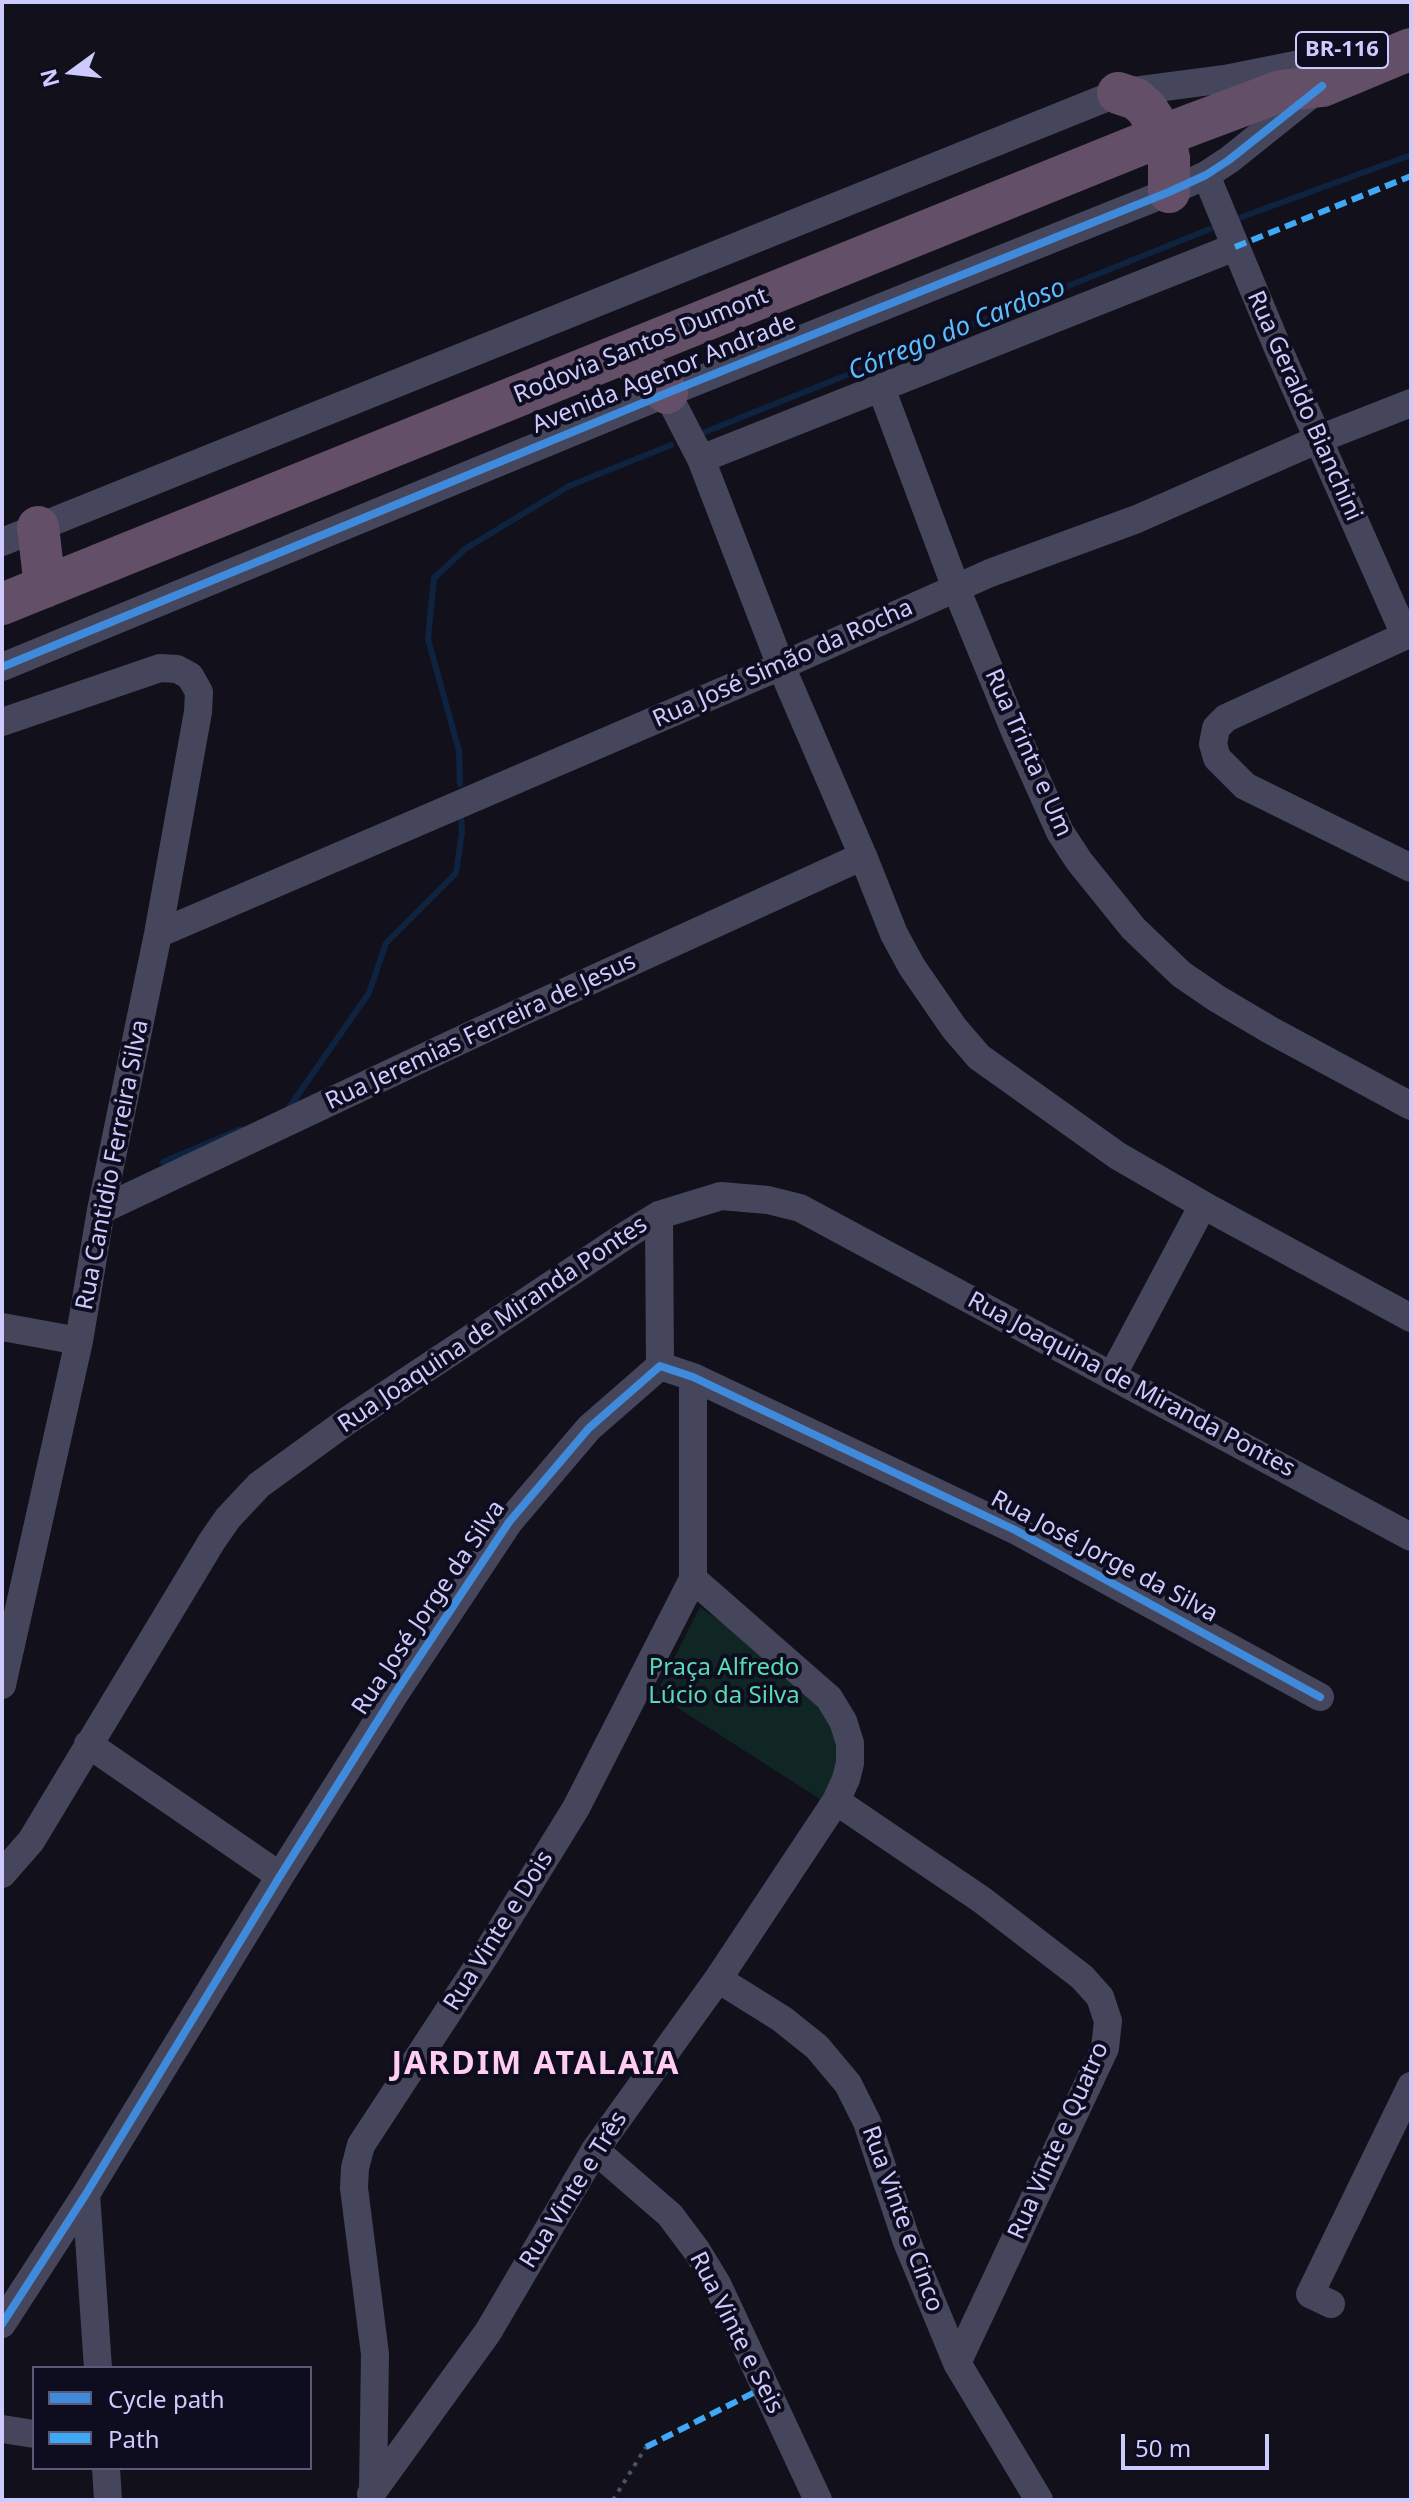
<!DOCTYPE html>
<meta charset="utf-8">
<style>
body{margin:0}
#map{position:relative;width:1413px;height:2502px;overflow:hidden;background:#12111b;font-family:"Noto Sans",sans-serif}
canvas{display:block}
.frame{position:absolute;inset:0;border:4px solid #cdcbfe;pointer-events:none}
.legend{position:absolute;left:32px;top:2366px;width:280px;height:104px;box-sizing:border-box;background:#0e0d1f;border:2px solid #5a5978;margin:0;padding:10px 14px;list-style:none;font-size:24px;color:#cdcbfe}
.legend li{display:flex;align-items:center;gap:16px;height:40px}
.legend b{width:40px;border:2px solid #5a5978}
.north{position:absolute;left:32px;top:32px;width:80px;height:80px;-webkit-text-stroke:6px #0e0d1f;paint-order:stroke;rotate:255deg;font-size:22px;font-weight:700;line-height:32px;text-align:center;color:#cdcbfe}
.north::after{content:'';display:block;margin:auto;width:28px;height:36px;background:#cdcbfe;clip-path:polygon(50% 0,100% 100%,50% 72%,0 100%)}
.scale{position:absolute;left:1121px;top:2434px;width:148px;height:36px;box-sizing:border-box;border:4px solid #cdcbfe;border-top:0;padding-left:10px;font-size:24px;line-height:28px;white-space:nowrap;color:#cdcbfe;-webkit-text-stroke:6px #0e0d1f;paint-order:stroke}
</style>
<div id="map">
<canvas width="1413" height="2502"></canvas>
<div class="frame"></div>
<ul class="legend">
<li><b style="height:10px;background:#408adc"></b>Cycle path</li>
<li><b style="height:10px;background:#3fa9f5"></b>Path</li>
</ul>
<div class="north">N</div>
<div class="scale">50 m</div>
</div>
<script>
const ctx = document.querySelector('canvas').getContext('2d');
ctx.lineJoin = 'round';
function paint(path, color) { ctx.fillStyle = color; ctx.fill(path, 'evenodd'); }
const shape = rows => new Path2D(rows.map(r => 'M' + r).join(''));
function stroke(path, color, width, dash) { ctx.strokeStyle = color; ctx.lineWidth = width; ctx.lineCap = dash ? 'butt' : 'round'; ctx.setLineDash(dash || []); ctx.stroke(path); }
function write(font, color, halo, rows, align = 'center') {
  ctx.font = font + ' "Noto Sans",sans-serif'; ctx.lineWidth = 8; ctx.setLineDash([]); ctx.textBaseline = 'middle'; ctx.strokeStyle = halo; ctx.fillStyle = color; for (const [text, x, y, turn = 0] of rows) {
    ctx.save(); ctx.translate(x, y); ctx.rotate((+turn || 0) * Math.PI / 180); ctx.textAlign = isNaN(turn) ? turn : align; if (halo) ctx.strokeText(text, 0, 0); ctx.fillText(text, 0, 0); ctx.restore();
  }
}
paint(shape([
 [700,1607,739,1634,827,1710,837,1745,835,1775,823,1801,656,1694]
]), '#102625');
stroke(shape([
 [1239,218,1411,155],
 [705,432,1210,229],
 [460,784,459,751,428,639,434,578,465,549,569,486,671,445],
 [288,1109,369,993,386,943,456,873,462,832,461,818],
 [163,1162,241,1129]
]), '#0d233f', 6);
stroke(shape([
 [613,2500,646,2447]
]), '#475662', 4, [4, 6]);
stroke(shape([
 [1206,175,1277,346,1405,635],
 [881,388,956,588,1016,734,1060,832,1079,861,1133,928,1181,974,1216,998,1270,1030,1411,1106],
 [667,393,701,459,781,666,863,856,894,934,912,967,954,1028,979,1057,1118,1156,1203,1205,1411,1318],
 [701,459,1235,247],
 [2,542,1118,93,1225,79,1315,61],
 [1411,633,1226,718,1216,728,1213,744,1217,758,1245,786,1411,868],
 [2,667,667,393,1169,192,1206,175,1229,160,1319,88],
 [2,722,160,668,177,669,190,676,199,692,198,712,158,934,101,1210,79,1341,2,1685],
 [158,934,781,666,990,573,1137,519,1319,439,1411,403],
 [101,1210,480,1031,863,856],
 [659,1215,660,1366],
 [2,1327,79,1341],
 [1112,1376,1203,1205],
 [88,1744,280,1876],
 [836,1801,982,1900,1082,1977,1100,1997,1108,2021,1105,2048,957,2363],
 [2,1874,31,1841,212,1541,228,1518,259,1485,347,1421,628,1234,659,1215,721,1196,768,1200,800,1208,1411,1537],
 [718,1979,782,2019,817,2047,848,2084,867,2122,907,2242,957,2363,1039,2500],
 [595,2150,670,2215,697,2251,717,2284,818,2500],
 [86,2194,98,2368],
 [1331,2304,1310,2294,1411,2086],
 [2,2324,86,2194,280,1876,394,1695,509,1522,589,1428,660,1366,693,1377,1015,1530,1320,1697],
 [2,2429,34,2434],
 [106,2468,108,2500],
 [373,2491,375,2354,354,2188,355,2168,361,2145,486,1954,576,1808,693,1579,693,1377],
 [371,2494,488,2332,595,2150,718,1979,836,1801,846,1779,850,1763,850,1743,843,1721,829,1698,693,1579]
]), '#45465c', 28);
stroke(shape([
 [1118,93,1136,99,1146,108,1164,135,1169,158,1169,192],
 [624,353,667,393],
 [38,527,45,587],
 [2,604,1164,135,1281,91,1322,86,1411,49]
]), '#644f68', 42);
stroke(shape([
 [1235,247,1411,176],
 [646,2447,765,2387]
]), '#3fa9f5', 6, [12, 6]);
stroke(shape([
 [2,667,667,393,1169,192,1206,175,1229,160,1322,86],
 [2,2324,86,2194,280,1876,394,1695,509,1522,589,1428,660,1366,693,1377,1015,1530,1320,1697]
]), '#408adc', 8);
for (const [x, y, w] of [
 [1342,50,92]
]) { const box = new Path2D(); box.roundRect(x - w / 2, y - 18, w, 36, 6); ctx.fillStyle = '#0e0d1f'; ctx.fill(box); stroke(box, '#cdcbfe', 2); }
write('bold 22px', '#cdcbfe', null, [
 ["BR-116",1342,50]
]);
write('24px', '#cdcbfe', '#0e0d1f', [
 ["Rodovia Santos Dumont",641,346,-22],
 ["Avenida Agenor Andrade",664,374,-22],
 ["Rua Geraldo Bianchini",1304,406,66],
 ["Rua José Simão da Rocha",783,664,-24],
 ["Rua Trinta e Um",1028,753,66],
 ["Rua Jeremias Ferreira de Jesus",481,1032,-25],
 ["Rua Cantidio Ferreira Silva",113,1165,-79],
 ["Rua Joaquina de Miranda Pontes",493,1325,-34],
 ["Rua Joaquina de Miranda Pontes",1131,1385,28],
 ["Rua José Jorge da Silva",1104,1557,28],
 ["Rua José Jorge da Silva",429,1608,-56],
 ["Rua Vinte e Dois",499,1931,-58],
 ["Rua Vinte e Quatro",1059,2141,-66],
 ["Rua Vinte e Três",574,2190,-58],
 ["Rua Vinte e Cinco",902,2219,70],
 ["Rua Vinte e Seis",736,2333,63]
]);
write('24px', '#59dcb2', '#0e0d1f', [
 ["Praça Alfredo",724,1668],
 ["Lúcio da Silva",724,1696]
]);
write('italic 26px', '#5bbefc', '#0e0d1f', [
 ["Córrego do Cardoso",957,330,-22]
]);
ctx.letterSpacing = '2px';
write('bold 32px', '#fecdf0', '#0e0d1f', [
 ["JARDIM ATALAIA",536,2065]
]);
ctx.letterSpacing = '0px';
</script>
